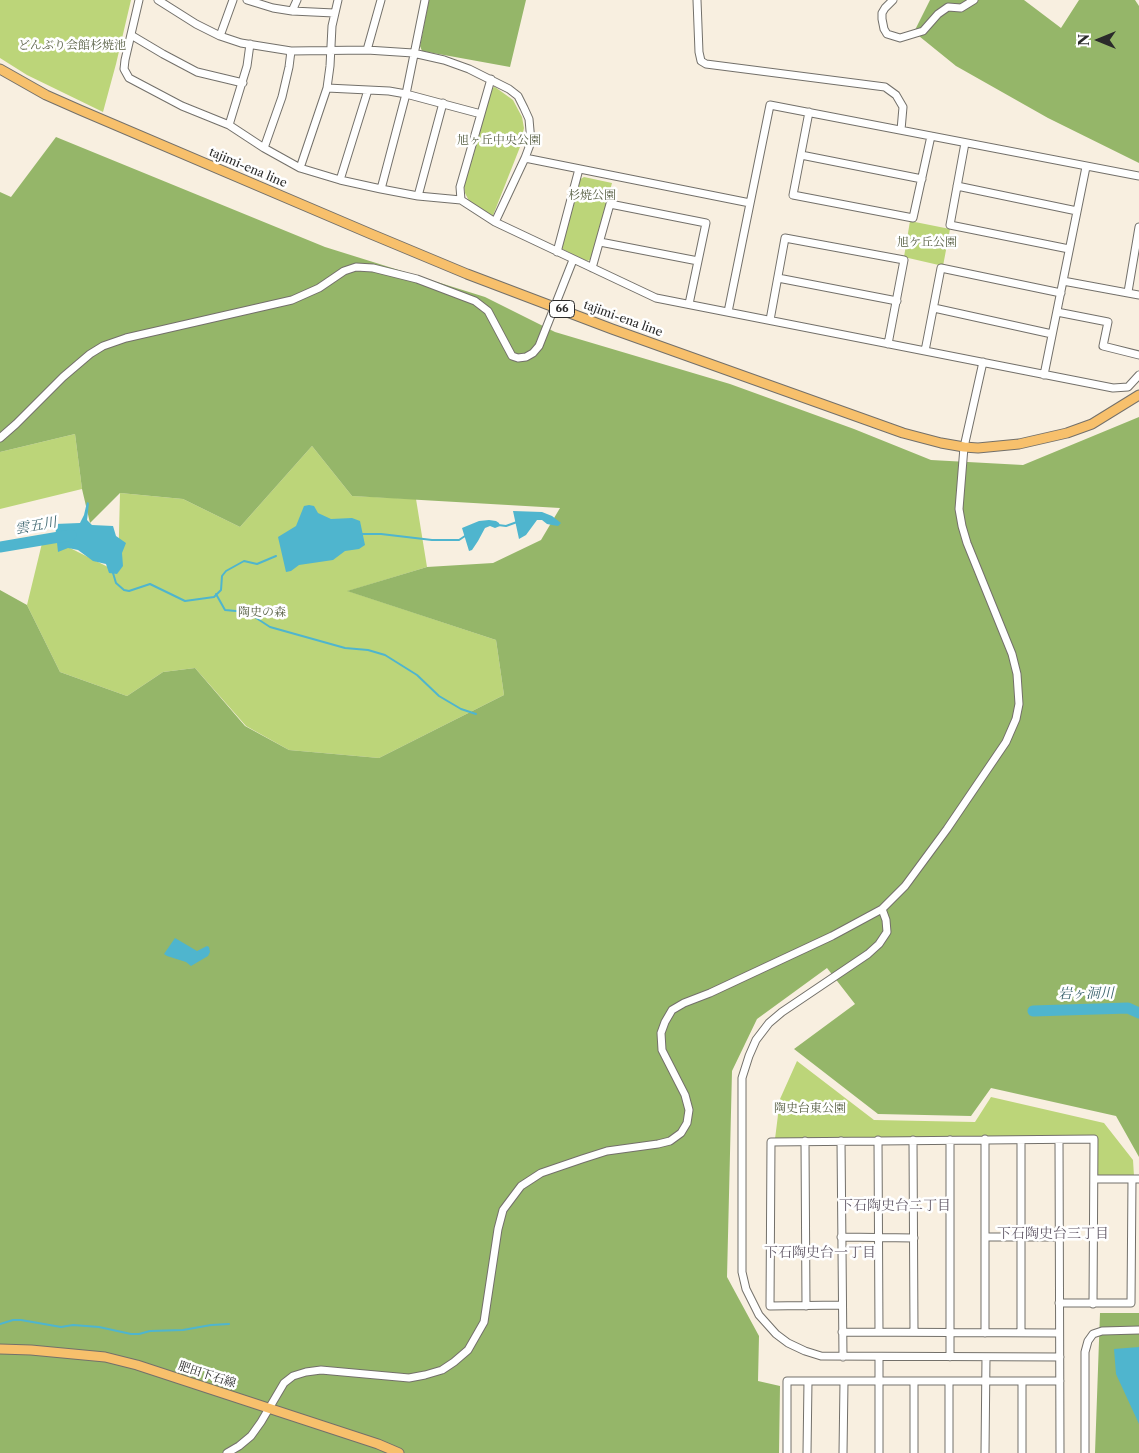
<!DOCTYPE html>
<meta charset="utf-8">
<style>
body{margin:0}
#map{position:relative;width:1139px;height:1453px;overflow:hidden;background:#f8efe0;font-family:"Libre Caslon Text",serif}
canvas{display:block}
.north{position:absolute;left:1074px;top:15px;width:50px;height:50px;-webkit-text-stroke:4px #fff;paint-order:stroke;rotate:270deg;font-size:14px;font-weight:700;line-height:20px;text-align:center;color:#2b2b2b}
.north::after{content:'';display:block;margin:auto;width:18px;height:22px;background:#2b2b2b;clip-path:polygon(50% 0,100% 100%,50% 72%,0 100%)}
</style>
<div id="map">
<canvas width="1139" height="1453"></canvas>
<div class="north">N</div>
</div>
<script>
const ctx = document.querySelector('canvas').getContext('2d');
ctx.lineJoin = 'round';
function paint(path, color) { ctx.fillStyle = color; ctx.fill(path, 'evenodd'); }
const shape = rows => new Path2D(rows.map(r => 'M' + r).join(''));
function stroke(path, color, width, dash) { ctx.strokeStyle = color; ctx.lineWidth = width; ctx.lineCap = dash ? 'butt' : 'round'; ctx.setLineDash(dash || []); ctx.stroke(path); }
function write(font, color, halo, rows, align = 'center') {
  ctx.font = font + ' "Libre Caslon Text","Noto Serif JP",serif'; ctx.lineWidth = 5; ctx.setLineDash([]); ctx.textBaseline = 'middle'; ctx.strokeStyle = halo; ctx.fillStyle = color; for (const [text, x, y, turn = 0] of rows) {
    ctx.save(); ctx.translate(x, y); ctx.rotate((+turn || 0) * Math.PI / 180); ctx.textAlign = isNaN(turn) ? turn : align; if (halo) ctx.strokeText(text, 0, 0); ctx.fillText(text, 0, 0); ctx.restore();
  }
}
paint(shape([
 [0,0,131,0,116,64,103,112,27,75,0,58],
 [495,87,513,100,522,117,524,128,520,147,492,218,470,203,465,193,464,186,491,88],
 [584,177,612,183,592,259,587,261,562,249,562,246,579,180],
 [910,221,950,229,943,266,904,257],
 [75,434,82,489,0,509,0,452],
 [312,446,352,496,416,499,427,567,348,591,496,640,504,695,379,758,289,750,246,726,195,668,163,672,127,696,60,672,27,605,44,535,118,572,120,493,183,499,240,527],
 [797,1061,874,1120,975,1122,991,1097,1104,1123,1133,1160,1134,1176,1097,1176,1096,1137,775,1139,780,1099]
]), '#bcd579');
paint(shape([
 [429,0,526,0,510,67,422,51,420,46],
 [930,0,1024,0,1061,28,1079,0,1135,0,1139,6,1139,163,1048,118,956,66,914,32],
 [56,137,325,247,485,297,555,332,730,384,854,429,931,460,1023,465,1139,417,1139,1157,1116,1116,991,1088,971,1116,878,1114,794,1049,855,1004,827,968,757,1019,732,1071,727,1277,759,1336,758,1381,780,1386,779,1453,0,1453,0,590,27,605,60,672,127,696,163,672,195,668,245,726,289,750,379,758,504,695,496,640,347,591,427,567,493,563,541,540,560,508,352,496,312,446,240,527,183,499,120,493,90,523,82,489,75,434,0,452,0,192,11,197],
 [1100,1313,1139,1313,1139,1453,1095,1453]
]), '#95b669');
paint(shape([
 [87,502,89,503,87,520,92,525,113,526,116,536,126,543,122,553,123,566,117,574,109,573,106,564,93,561,78,550,68,548,58,552,55,524,80,523,84,515],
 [309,505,314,506,318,513,331,519,352,518,360,521,365,545,359,549,345,551,333,560,299,565,291,571,286,572,278,537,296,526,304,506],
 [513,511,542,512,552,516,561,523,558,526,552,525,547,524,542,520,537,520,526,535,519,539],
 [489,520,496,521,499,523,500,526,495,528,490,526,485,528,478,541,472,550,469,551,462,528,479,521],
 [175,938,197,951,207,946,209,947,210,952,208,956,191,966,186,962,167,956,164,954],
 [1139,1347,1139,1424,1116,1374,1114,1349]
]), '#4fb5ce');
stroke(shape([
 [498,525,506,526,517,522],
 [361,534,381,534,432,540,459,540,465,536],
 [113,573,116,583,124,590,129,591,150,584,185,601,214,597,221,590,222,576,226,571,244,561,257,564,276,556],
 [216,594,225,610,247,612,270,627,345,648,368,650,385,655,417,675,439,696,461,709,476,714],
 [0,1324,13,1320,21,1320,61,1327,73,1325,99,1327,131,1334,139,1334,150,1331,183,1330,211,1325,229,1324]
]), '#4fb5ce', 2);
stroke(shape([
 [0,547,71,535],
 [1033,1011,1128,1008,1139,1013]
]), '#4fb5ce', 11);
const minor = shape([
 [139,0,125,60,124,69,129,78,182,106,229,125,264,148,300,168,340,180,381,189,418,196,461,200,495,222,656,298,1113,388,1128,387,1139,375],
 [158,0,196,24,220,36,241,43,291,51,367,50,413,53,444,60,469,69,509,89,518,96,524,108,529,119,531,142,525,158,495,222],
 [247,0,273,8,292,11,334,13],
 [697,0,699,52,701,61,706,64,885,87,896,95,903,107,901,130],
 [893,0,885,8,882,13,882,19,884,29,887,34,900,38,923,31,938,14,948,7,961,8,974,0],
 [292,11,297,0],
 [131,35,163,54,197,72,243,83],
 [220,36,233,0],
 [367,50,381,0],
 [327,88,389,91,406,94,481,114],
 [809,112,793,195,913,218,931,136],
 [229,125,247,66,250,44],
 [965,143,950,225,1069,249],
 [264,148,282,97,289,67,291,51],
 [801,155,922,179],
 [525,158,750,203],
 [300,168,327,88,330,66,332,26,338,0],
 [340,180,368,90],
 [957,186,1077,211],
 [381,189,406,94,425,0],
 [418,196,443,103],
 [461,200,460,187,491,79],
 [600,242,698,261],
 [557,252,579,169],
 [592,268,610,204,706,223,689,304],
 [778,278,897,301],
 [1063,281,1139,295],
 [1128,292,1139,227],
 [934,308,1052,334],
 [728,312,770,105,1139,176],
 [1057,312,1108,322,1103,346,1139,355],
 [770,320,785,238,904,260,888,344],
 [925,351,941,268,1061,293],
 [1044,375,1086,167],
 [0,438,16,424,63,377,90,354,103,346,126,338,292,300,319,288,344,271,356,267,373,268,417,279,475,301,488,311,512,356,518,358,526,357,533,353,539,346,573,260],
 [882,909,886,920,887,932,879,944,868,954,782,1012,769,1023,756,1040,749,1056,742,1078,742,1272,746,1289,759,1315,776,1334,788,1343,805,1351,821,1356,1060,1357],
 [878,1140,879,1332],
 [913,1140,914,1332],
 [950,1140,950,1357],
 [1059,1140,1060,1453],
 [805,1141,806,1306],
 [841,1141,843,1357],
 [1094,1179,1139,1179],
 [841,1237,914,1238],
 [985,1237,1059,1237],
 [1059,1303,1131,1303,1132,1179],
 [841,1305,770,1306,771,1142,1094,1139,1093,1304],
 [842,1332,1059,1333],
 [985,1333,985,1139],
 [1021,1333,1021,1140],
 [879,1357,879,1453],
 [949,1381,949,1453],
 [227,1453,239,1446,251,1436,261,1422,284,1383,293,1376,306,1372,321,1370,409,1378,425,1375,442,1370,454,1362,468,1350,484,1322,498,1229,503,1210,521,1186,541,1173,582,1159,607,1151,658,1144,670,1141,681,1133,687,1123,689,1110,685,1095,662,1050,661,1033,665,1022,672,1010,684,1003,710,993,832,936,882,909,905,886,947,829,1006,742,1016,719,1019,704,1017,674,1012,654,967,543,962,526,959,509,964,447,983,362],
 [787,1453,787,1381,1060,1381],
 [807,1453,808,1381],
 [843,1453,844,1382],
 [914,1453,914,1381],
 [985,1453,986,1357],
 [1022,1453,1022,1381],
 [1085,1453,1085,1352,1088,1341,1093,1334,1102,1331,1139,1330]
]);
const major = shape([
 [0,69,46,95,80,110,371,234,467,274,612,329,903,433,941,443,964,447,978,448,1019,444,1067,433,1092,424,1139,395],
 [0,1349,31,1350,105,1357,137,1365,378,1444,399,1453]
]);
stroke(minor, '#73706a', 9);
stroke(major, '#73706a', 11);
stroke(minor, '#fff', 7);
stroke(major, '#f7c06c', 9);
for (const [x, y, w] of [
 [562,309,25]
]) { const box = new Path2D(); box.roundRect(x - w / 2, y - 8.5, w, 17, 4); ctx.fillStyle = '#fff'; ctx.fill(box); stroke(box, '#2b2b2b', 1); }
write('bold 11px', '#2b2b2b', null, [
 ["66",562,309]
]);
write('12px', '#565e42', '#fff', [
 ["どんぶり会館杉焼池",72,46],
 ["旭ヶ丘中央公園",499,141],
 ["杉焼公園",592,196],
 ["旭ケ丘公園",927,243],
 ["陶史の森",262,613],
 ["陶史台東公園",810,1109]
]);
write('12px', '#2b2b2b', '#fff', [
 ["tajimi-ena line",248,168,23],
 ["tajimi-ena line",623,319,20],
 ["肥田下石線",207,1375,18]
]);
write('italic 14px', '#39626c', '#fff', [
 ["雲五川",36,526,-10],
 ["岩ヶ洞川",1086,994,-1]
]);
write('14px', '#635a68', '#fff', [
 ["下石陶史台二丁目",895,1206],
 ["下石陶史台三丁目",1053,1234],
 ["下石陶史台一丁目",820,1253]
]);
</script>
